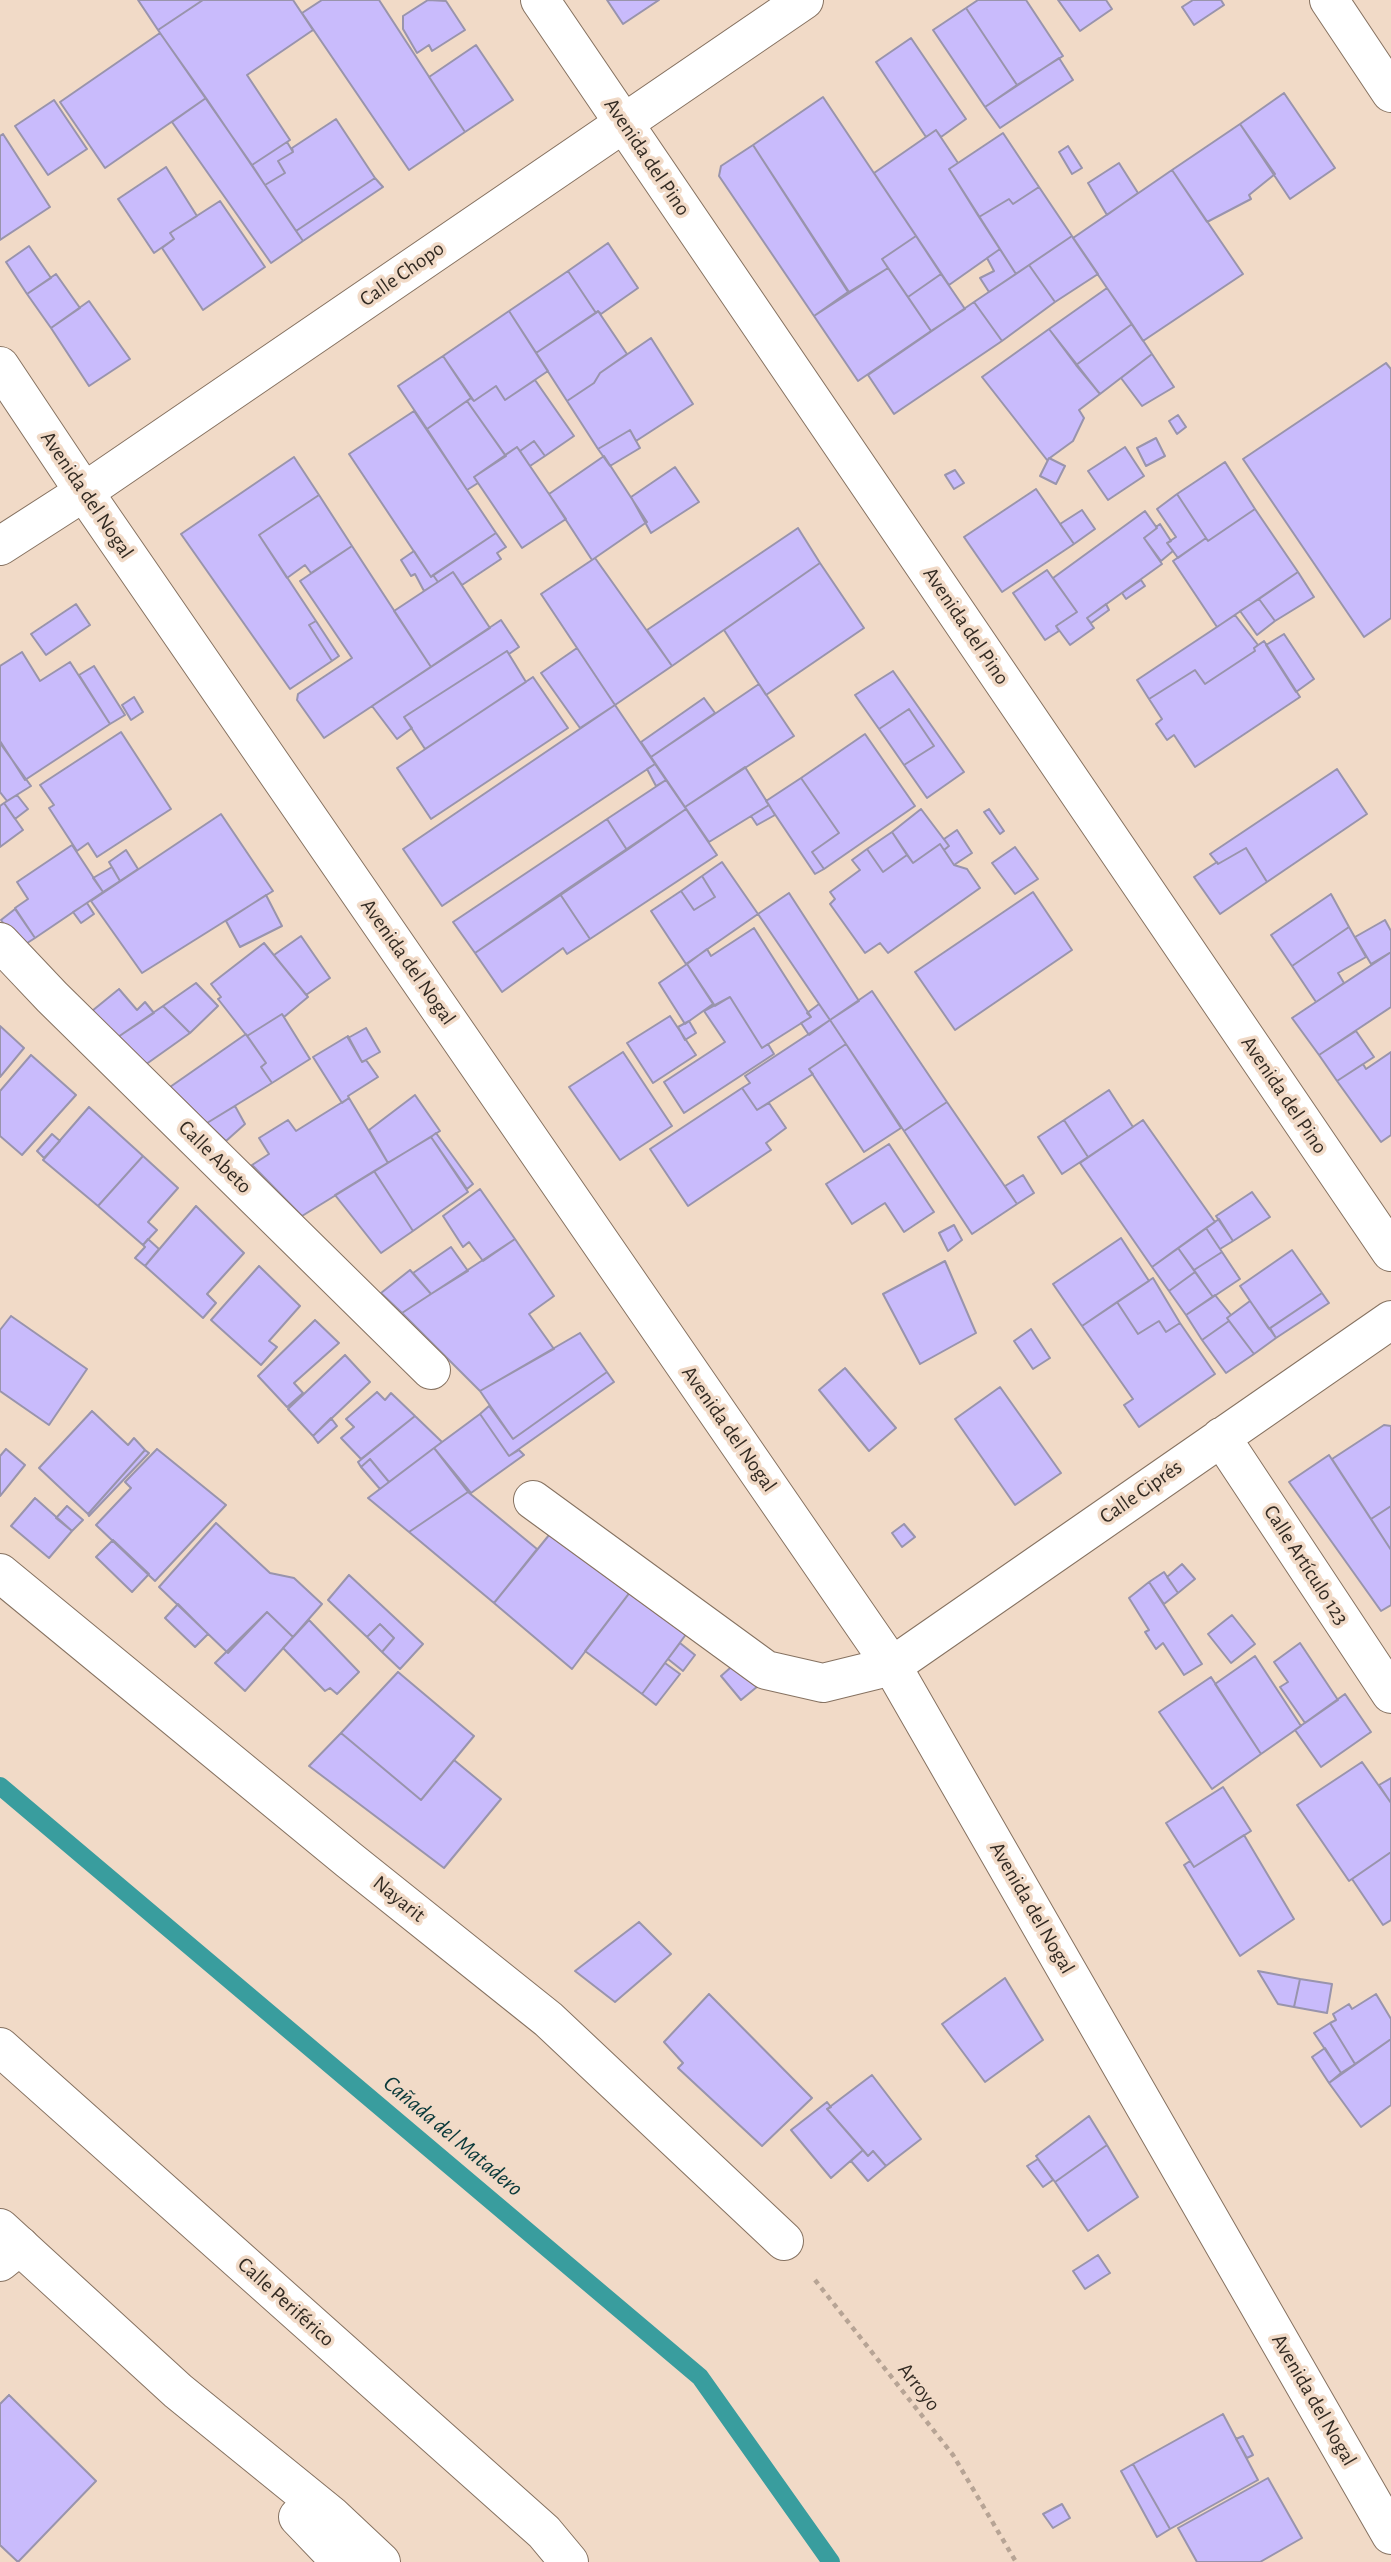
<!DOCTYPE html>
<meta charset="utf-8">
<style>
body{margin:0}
canvas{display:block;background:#f1dac7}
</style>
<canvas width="1391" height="2562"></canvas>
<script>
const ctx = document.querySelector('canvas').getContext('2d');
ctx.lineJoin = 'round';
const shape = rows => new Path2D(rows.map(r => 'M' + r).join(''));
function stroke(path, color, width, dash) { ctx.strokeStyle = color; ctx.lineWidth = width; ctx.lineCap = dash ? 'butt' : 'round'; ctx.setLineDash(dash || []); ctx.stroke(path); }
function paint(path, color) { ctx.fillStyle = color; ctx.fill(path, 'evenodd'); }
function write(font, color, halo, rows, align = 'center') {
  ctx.font = font + ' "Alegreya Sans",sans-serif'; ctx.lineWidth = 7; ctx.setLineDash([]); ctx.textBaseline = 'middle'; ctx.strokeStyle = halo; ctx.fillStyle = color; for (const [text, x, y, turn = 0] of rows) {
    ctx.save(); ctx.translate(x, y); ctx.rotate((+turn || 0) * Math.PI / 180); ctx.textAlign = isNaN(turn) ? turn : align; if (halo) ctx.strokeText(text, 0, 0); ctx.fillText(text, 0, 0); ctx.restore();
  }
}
stroke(shape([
 [0,1786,700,2377,831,2562]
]), '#399d9e', 18);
const building = shape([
 [138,0,203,0,158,30,138,0],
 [203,0,293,0,313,30,247,75,290,140,252,165,158,30,203,0],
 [322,0,379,0,465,132,409,170,302,13,322,0],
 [428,0,446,1,465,30,432,51,429,45,417,53,403,29,403,16,428,0],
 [607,0,659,0,623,24,607,0],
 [978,0,1026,0,1063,56,1017,85,966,8,978,0],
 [1058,0,1106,0,1112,9,1080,31,1058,0],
 [1193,0,1221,0,1224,5,1194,25,1182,7,1193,0],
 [966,8,1017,85,985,107,933,30,966,8],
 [160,33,206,98,105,168,60,102,160,33],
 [911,38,966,119,941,137,936,130,926,137,876,62,911,38],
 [476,45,513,100,465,132,429,77,476,45],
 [1059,58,1073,80,1000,128,985,107,1059,58],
 [1284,93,1335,168,1290,199,1240,124,1284,93],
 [823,97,916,236,882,259,888,268,849,292,753,145,823,97],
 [206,98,303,241,271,263,172,122,206,98],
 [54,100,87,149,48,175,15,126,54,100],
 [336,119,375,178,296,231,265,185,285,173,278,161,293,152,292,148,336,119],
 [1240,124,1275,174,1249,195,1251,199,1207,222,1172,170,1240,124],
 [936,130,958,163,949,169,1000,249,949,285,874,173,936,130],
 [1003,133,1039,187,1013,204,1009,199,979,217,949,169,1003,133],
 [3,134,50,207,0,240,0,136,3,134],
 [287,142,293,152,278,161,285,173,265,185,252,165,287,142],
 [753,145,848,292,814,316,719,176,721,166,753,145],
 [1068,146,1082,168,1072,174,1059,152,1068,146],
 [1119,163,1138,193,1107,215,1088,183,1119,163],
 [166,167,197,216,170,233,174,239,154,253,118,199,166,167],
 [1172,170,1243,274,1143,341,1073,238,1172,170],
 [375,178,383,187,303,241,296,231,375,178],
 [1039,187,1072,236,1016,274,979,217,1009,199,1013,204,1039,187],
 [220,201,265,267,203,310,162,248,174,239,170,233,220,201],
 [916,236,941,274,908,297,882,259,916,236],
 [1072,236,1098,274,1055,302,1029,265,1072,236],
 [608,243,638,288,601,314,598,311,596,313,568,271,608,243],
 [29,246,51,278,27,294,6,262,29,246],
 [1000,249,1016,274,989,292,980,278,994,271,987,258,1000,249],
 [1029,265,1055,302,1002,341,974,302,1029,265],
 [888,268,931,331,858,381,814,316,888,268],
 [568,271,596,313,536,353,509,311,568,271],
 [56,274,80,308,51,328,27,294,56,274],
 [941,274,965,309,931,331,908,297,941,274],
 [1107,288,1132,324,1076,365,1049,329,1107,288],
 [89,301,130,359,89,386,51,328,89,301],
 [974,302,1002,341,894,414,868,375,974,302],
 [509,311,548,371,505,400,496,386,474,401,443,356,509,311],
 [598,311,627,354,600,373,594,383,567,401,536,353,598,311],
 [1132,324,1152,354,1100,394,1076,365,1132,324],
 [1049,329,1100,394,1079,410,1084,418,1073,441,1047,460,982,377,1049,329],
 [651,338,693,404,636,441,630,430,598,449,567,401,594,383,600,373,651,338],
 [1152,354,1174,387,1142,406,1121,378,1152,354],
 [443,356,471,398,427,429,398,386,443,356],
 [1386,363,1391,369,1391,618,1364,637,1243,459,1386,363],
 [535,380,574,436,545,456,534,441,520,451,517,447,505,455,467,401,471,398,474,401,496,386,505,400,535,380],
 [467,401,506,456,474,477,478,483,467,490,427,429,467,401],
 [414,411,496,533,431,577,349,454,414,411],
 [1178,415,1186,427,1177,434,1169,421,1178,415],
 [630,430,640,448,610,466,598,449,630,430],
 [1156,438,1165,456,1146,466,1137,448,1156,438],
 [534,441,545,456,530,466,520,451,534,441],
 [517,447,566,519,522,548,474,477,517,447],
 [1125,447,1144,476,1108,500,1088,471,1125,447],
 [604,456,647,522,592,560,549,494,604,456],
 [294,457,319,495,259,535,316,621,309,625,332,661,290,689,181,534,294,457],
 [1049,458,1065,466,1056,484,1040,476,1049,458],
 [1225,462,1255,509,1208,541,1177,494,1225,462],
 [675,467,699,502,651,533,631,497,675,467],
 [955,470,964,483,954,489,945,475,955,470],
 [1036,489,1074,544,1002,592,964,537,1036,489],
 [1177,494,1206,538,1178,558,1167,543,1176,537,1157,509,1177,494],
 [319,495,352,546,311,573,305,565,287,578,259,535,319,495],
 [1255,509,1298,572,1217,627,1173,561,1206,538,1208,541,1255,509],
 [1082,510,1095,529,1074,544,1060,524,1082,510],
 [1145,511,1157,528,1144,538,1162,564,1087,618,1094,628,1070,645,1056,626,1077,612,1053,578,1145,511],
 [1160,524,1171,541,1167,543,1173,551,1161,561,1144,538,1157,528,1156,527,1160,524],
 [798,528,820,563,672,666,647,630,798,528],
 [496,533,506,547,497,553,501,559,462,585,453,572,438,582,433,575,496,533],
 [352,546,431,667,324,738,297,700,298,694,352,658,300,581,352,546],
 [414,551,431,577,433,575,438,582,424,591,415,574,411,576,401,560,414,551],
 [595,558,672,666,615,705,541,594,595,558],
 [820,563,864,628,766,695,724,630,820,563],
 [1047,570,1077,612,1056,626,1059,631,1045,640,1013,593,1047,570],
 [453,572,490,628,431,667,394,611,453,572],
 [1298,572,1314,597,1275,621,1259,599,1298,572],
 [1141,580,1145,586,1126,599,1122,593,1141,580],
 [1259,599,1275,621,1257,635,1240,611,1259,599],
 [76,604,90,625,46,655,31,634,76,604],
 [1106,604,1109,610,1091,623,1087,618,1106,604],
 [1235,615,1258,645,1254,648,1255,651,1205,684,1195,670,1149,699,1137,680,1235,615],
 [501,620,519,647,509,654,507,651,404,717,412,728,397,739,372,706,501,620],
 [316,621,339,656,332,661,309,625,316,621],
 [1284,634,1314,679,1296,692,1266,645,1284,634],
 [1264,641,1300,697,1195,767,1174,735,1167,740,1156,724,1162,719,1149,699,1195,670,1205,684,1255,651,1254,648,1264,641],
 [577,648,615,705,580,728,541,673,577,648],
 [507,651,526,682,425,749,404,717,507,651],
 [22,652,40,681,70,662,110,724,25,780,0,741,0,666,22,652],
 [94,666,125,715,110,724,79,675,94,666],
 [893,671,964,772,927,798,904,765,934,746,909,709,879,729,855,695,893,671],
 [533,677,568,728,431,819,397,768,533,677],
 [759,684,794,736,685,807,651,757,759,684],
 [134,697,143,712,131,720,122,705,134,697],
 [704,698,715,713,651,757,641,742,704,698],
 [615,705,655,764,442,906,403,849,615,705],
 [909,709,934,746,904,765,879,729,909,709],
 [121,732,171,809,97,857,88,843,77,851,49,808,54,805,40,785,121,732],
 [865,734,915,806,824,869,812,852,839,833,801,778,865,734],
 [0,743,31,786,7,801,0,792,0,743],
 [655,764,666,780,656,786,647,769,655,764],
 [745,767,769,805,709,842,685,807,745,767],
 [1337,769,1367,814,1267,882,1246,848,1218,864,1210,854,1337,769],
 [801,778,839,833,812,852,824,869,815,874,766,801,801,778],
 [666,780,686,809,627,850,607,819,666,780],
 [17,795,28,809,15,819,4,803,17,795],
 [4,803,23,830,0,847,0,806,4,803],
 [769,805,775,815,757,825,751,816,769,805],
 [686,809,717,855,590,939,560,894,686,809],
 [921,809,949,846,944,850,940,844,913,863,892,832,921,809],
 [989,809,1004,831,1000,834,984,812,989,809],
 [221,814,273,891,142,973,91,901,221,814],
 [607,819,627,850,475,953,453,922,607,819],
 [957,830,972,853,954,865,944,850,949,846,944,839,957,830],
 [892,832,907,855,883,872,867,849,892,832],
 [940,844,954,865,967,869,980,888,888,953,880,943,865,953,830,904,835,899,830,892,860,870,852,860,867,849,883,872,907,855,913,863,940,844],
 [72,845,103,892,35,938,15,908,28,899,17,882,72,845],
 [1015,847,1038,879,1015,894,992,863,1015,847],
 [1246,848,1267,882,1220,914,1194,877,1217,862,1218,864,1246,848],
 [126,850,138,869,120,881,109,862,126,850],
 [722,862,758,914,686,964,651,911,681,891,694,910,715,897,702,876,722,862],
 [112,867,120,881,103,892,93,878,112,867],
 [702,876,715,897,694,910,681,891,702,876],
 [1033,892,1072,950,955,1030,915,972,1033,892],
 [789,893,859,1001,830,1020,758,914,789,893],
 [560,894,590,939,567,954,563,948,502,992,475,953,560,894],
 [1331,894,1349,927,1292,966,1271,935,1331,894],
 [266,895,282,926,240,947,226,921,266,895],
 [87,903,94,914,81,923,73,912,87,903],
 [15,909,35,938,21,947,1,920,15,909],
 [1385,920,1391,931,1391,952,1371,964,1355,937,1385,920],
 [1349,927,1366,957,1338,973,1344,983,1316,1002,1292,966,1349,927],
 [754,928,811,1017,762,1048,730,997,715,1006,687,964,707,949,711,956,754,928],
 [301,936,330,978,306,995,274,955,301,936],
 [264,943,308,997,284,1017,282,1014,247,1036,218,999,221,997,211,984,264,943],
 [1391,952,1391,1007,1319,1055,1292,1018,1391,952],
 [687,964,713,1004,685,1024,659,983,687,964],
 [196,983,218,1006,190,1033,163,1006,196,983],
 [119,989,137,1010,145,1002,154,1013,118,1037,92,1011,119,989],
 [872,991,947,1102,904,1131,830,1020,872,991],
 [730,997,762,1048,768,1044,774,1054,684,1113,664,1082,725,1042,704,1011,730,997],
 [819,1004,830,1020,809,1035,801,1023,811,1017,807,1013,819,1004],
 [163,1006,190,1033,145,1065,118,1037,163,1006],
 [282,1014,310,1059,272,1083,261,1067,266,1063,247,1036,282,1014],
 [670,1016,696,1055,653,1083,627,1043,670,1016],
 [830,1020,846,1044,809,1069,813,1074,757,1110,742,1088,750,1083,745,1076,830,1020],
 [689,1021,696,1033,685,1040,678,1027,689,1021],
 [0,1026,24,1048,0,1077,0,1026],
 [366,1028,380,1052,362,1062,348,1038,366,1028],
 [1356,1031,1374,1057,1337,1081,1319,1055,1356,1031],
 [246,1034,266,1063,261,1067,272,1083,207,1123,170,1087,246,1034],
 [348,1036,362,1062,366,1060,378,1077,348,1096,349,1098,342,1103,313,1057,348,1036],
 [846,1044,901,1128,864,1152,809,1069,846,1044],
 [623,1052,672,1126,620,1160,569,1087,623,1052],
 [1391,1052,1391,1135,1381,1142,1337,1081,1363,1064,1366,1069,1391,1052],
 [31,1055,76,1095,22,1155,0,1136,0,1091,31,1055],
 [742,1088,757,1110,769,1103,786,1128,766,1143,771,1150,688,1206,650,1149,742,1088],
 [1109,1090,1133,1127,1088,1157,1064,1120,1109,1090],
 [415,1095,440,1131,388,1163,369,1130,415,1095],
 [349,1098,388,1163,302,1216,252,1165,269,1154,259,1138,288,1120,296,1131,349,1098],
 [947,1102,1017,1204,972,1234,904,1131,947,1102],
 [235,1106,245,1124,226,1141,207,1123,235,1106],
 [89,1107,143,1156,98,1206,43,1160,89,1107],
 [1064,1120,1088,1157,1062,1174,1038,1137,1064,1120],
 [1143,1120,1215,1222,1152,1267,1080,1163,1143,1120],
 [436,1133,473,1184,467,1189,431,1137,436,1133],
 [52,1134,60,1141,44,1158,37,1151,52,1134],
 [431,1137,468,1192,413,1231,374,1171,431,1137],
 [889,1144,934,1212,904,1232,885,1203,852,1224,826,1184,889,1144],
 [143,1156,178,1188,148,1222,157,1230,143,1245,98,1206,143,1156],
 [374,1171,413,1231,381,1253,335,1195,374,1171],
 [1023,1175,1034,1193,1017,1204,1005,1186,1023,1175],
 [480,1189,515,1239,483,1261,469,1242,463,1247,443,1216,480,1189],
 [1252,1192,1270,1217,1233,1241,1216,1216,1252,1192],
 [196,1206,244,1253,207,1294,216,1303,203,1318,145,1266,196,1206],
 [1219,1219,1233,1241,1220,1249,1206,1228,1219,1219],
 [954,1225,962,1240,948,1251,939,1233,954,1225],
 [1206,1228,1222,1252,1194,1270,1178,1248,1206,1228],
 [1121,1238,1149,1281,1082,1326,1053,1284,1121,1238],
 [148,1239,159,1249,145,1266,135,1258,145,1247,143,1245,148,1239],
 [515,1239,554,1296,529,1314,554,1349,480,1391,402,1313,515,1239],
 [451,1247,468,1271,431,1294,413,1273,451,1247],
 [1178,1248,1195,1272,1169,1291,1152,1267,1178,1248],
 [1292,1250,1322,1293,1269,1329,1240,1286,1292,1250],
 [1222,1252,1240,1279,1213,1297,1194,1270,1222,1252],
 [945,1261,976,1333,920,1364,883,1294,945,1261],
 [259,1266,300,1306,269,1341,277,1347,261,1365,211,1320,259,1266],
 [410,1270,431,1294,402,1313,381,1293,410,1270],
 [1195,1272,1213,1297,1186,1315,1169,1291,1195,1272],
 [1153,1278,1180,1323,1166,1332,1159,1321,1138,1334,1117,1302,1153,1278],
 [1322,1293,1329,1303,1276,1338,1270,1328,1322,1293],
 [1215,1295,1231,1315,1227,1318,1229,1321,1202,1340,1186,1315,1215,1295],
 [1250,1301,1276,1338,1254,1354,1227,1318,1250,1301],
 [1117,1302,1138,1334,1159,1321,1166,1332,1180,1323,1215,1374,1139,1427,1124,1405,1133,1399,1082,1326,1117,1302],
 [11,1316,87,1369,49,1425,0,1391,0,1330,11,1316],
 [315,1320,339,1343,294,1383,303,1393,287,1407,258,1376,315,1320],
 [1229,1321,1254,1354,1226,1373,1202,1340,1229,1321],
 [1031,1329,1050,1358,1033,1369,1014,1341,1031,1329],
 [580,1333,607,1372,513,1439,480,1391,580,1333],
 [345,1355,370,1382,313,1436,288,1409,345,1355],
 [845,1368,896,1428,869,1451,819,1390,845,1368],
 [607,1372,614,1382,509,1456,480,1414,489,1406,513,1439,607,1372],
 [1000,1387,1061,1473,1015,1505,955,1419,1000,1387],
 [377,1392,385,1400,391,1393,415,1416,361,1459,341,1438,354,1427,346,1419,377,1392],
 [92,1411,128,1445,134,1438,145,1450,88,1514,39,1468,92,1411],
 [480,1414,509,1456,519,1450,524,1455,471,1493,434,1448,480,1414],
 [415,1416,442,1442,389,1482,370,1459,361,1467,358,1462,415,1416],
 [331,1418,337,1426,318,1443,313,1436,331,1418],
 [1384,1425,1391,1426,1391,1506,1371,1519,1332,1459,1384,1425],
 [434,1448,468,1492,409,1532,368,1498,434,1448],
 [6,1449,25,1465,0,1496,0,1456,6,1449],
 [157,1449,226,1505,155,1581,96,1525,131,1488,125,1482,157,1449],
 [145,1450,149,1453,89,1516,88,1514,145,1450],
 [1329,1455,1391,1550,1391,1605,1381,1611,1289,1482,1329,1455],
 [370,1459,389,1482,380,1489,361,1467,370,1459],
 [468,1492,537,1549,494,1603,409,1532,468,1492],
 [35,1498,72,1531,49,1558,11,1526,35,1498],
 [67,1506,83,1520,72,1531,56,1518,67,1506],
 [1391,1506,1391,1550,1371,1519,1391,1506],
 [216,1523,270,1573,294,1578,322,1604,293,1637,267,1612,228,1653,159,1587,216,1523],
 [558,1524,634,1587,572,1669,494,1603,558,1524],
 [904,1524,915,1537,902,1547,892,1533,904,1524],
 [113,1540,149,1574,132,1592,96,1557,113,1540],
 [1182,1564,1195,1579,1178,1593,1167,1577,1182,1564],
 [1164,1572,1178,1593,1164,1604,1149,1582,1164,1572],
 [349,1575,423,1644,400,1669,382,1652,394,1638,380,1624,367,1637,328,1600,349,1575],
 [1149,1582,1202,1664,1184,1675,1163,1643,1156,1649,1145,1632,1149,1630,1129,1598,1149,1582],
 [630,1592,687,1633,642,1694,585,1651,630,1592],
 [178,1604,208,1634,195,1647,165,1618,178,1604],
 [267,1612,293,1637,245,1691,215,1663,267,1612],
 [1232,1615,1255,1644,1231,1663,1208,1634,1232,1615],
 [309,1620,359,1672,337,1694,330,1688,325,1691,283,1648,309,1620],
 [380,1624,394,1638,382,1652,367,1637,380,1624],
 [680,1643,695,1655,683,1671,668,1659,680,1643],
 [1300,1643,1338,1700,1305,1723,1280,1687,1288,1682,1274,1662,1300,1643],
 [1255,1656,1301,1726,1261,1754,1215,1684,1255,1656],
 [738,1661,758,1686,741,1700,721,1676,738,1661],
 [665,1663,680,1674,656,1705,642,1694,665,1663],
 [398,1672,474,1736,421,1800,341,1733,398,1672],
 [1211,1677,1261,1754,1212,1789,1159,1712,1211,1677],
 [1345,1694,1371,1732,1321,1767,1295,1730,1345,1694],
 [341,1733,421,1800,454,1760,501,1799,444,1868,309,1766,341,1733],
 [1362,1762,1391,1803,1391,1852,1349,1881,1297,1805,1362,1762],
 [1391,1778,1391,1803,1379,1785,1391,1778],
 [1223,1787,1251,1831,1194,1867,1166,1823,1223,1787],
 [1244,1835,1294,1919,1240,1956,1184,1865,1190,1861,1194,1867,1244,1835],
 [1391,1852,1391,1920,1383,1925,1352,1879,1391,1852],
 [639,1922,671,1954,615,2002,575,1971,639,1922],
 [1258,1971,1300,1979,1294,2007,1278,2004,1258,1971],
 [1005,1978,1043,2040,985,2082,942,2024,1005,1978],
 [1300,1979,1332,1984,1327,2013,1294,2007,1300,1979],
 [709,1994,812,2098,762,2146,678,2068,683,2063,664,2042,709,1994],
 [1376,1994,1391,2019,1391,2039,1355,2064,1330,2023,1336,2020,1333,2014,1349,2004,1352,2009,1376,1994],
 [1330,2023,1355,2064,1341,2073,1314,2033,1330,2023],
 [1391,2039,1391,2105,1361,2127,1329,2083,1391,2039],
 [1325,2048,1341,2073,1329,2083,1312,2057,1325,2048],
 [872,2075,921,2139,886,2166,873,2151,868,2156,827,2109,872,2075],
 [827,2102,831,2107,827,2109,863,2150,831,2178,791,2130,827,2102],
 [1089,2116,1107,2145,1055,2182,1036,2156,1089,2116],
 [1107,2145,1138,2197,1088,2231,1055,2182,1107,2145],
 [863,2150,868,2156,873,2151,886,2166,868,2181,851,2161,863,2150],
 [1038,2159,1053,2180,1043,2187,1027,2166,1038,2159],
 [1098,2255,1110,2273,1085,2289,1073,2271,1098,2255],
 [9,2395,96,2481,18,2562,0,2545,0,2404,9,2395],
 [1223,2414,1258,2480,1170,2529,1133,2464,1223,2414],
 [1243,2436,1253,2455,1247,2458,1236,2439,1243,2436],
 [1133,2464,1170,2529,1157,2537,1121,2471,1133,2464],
 [1268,2478,1302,2538,1260,2562,1197,2562,1178,2528,1268,2478],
 [1062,2504,1070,2518,1053,2528,1043,2514,1062,2504]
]);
paint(building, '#c9bbfc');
stroke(building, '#9994ac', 2);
const minor = shape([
 [540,0,1391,1252],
 [1329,0,1391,93],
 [0,366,84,492,0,546],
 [0,942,52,997,431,1370],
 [1221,1437,1391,1694],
 [533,1500,766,1670,823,1683,892,1666,1391,1320],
 [0,1573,349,1860,548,2019,784,2241],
 [0,2262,20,2246]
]);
const major = shape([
 [804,0,84,492,892,1666,1391,2535]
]);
const highway = shape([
 [0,2047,544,2532,569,2562],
 [0,2228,178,2391,332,2516,381,2562],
 [298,2517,341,2562]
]);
stroke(minor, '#867261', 40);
stroke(major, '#867261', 40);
stroke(highway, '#867261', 40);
stroke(shape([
 [815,2280,953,2455,1016,2562]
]), '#b7a495', 4.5, [5, 5]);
stroke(minor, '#fff', 38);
stroke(major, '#fff', 38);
stroke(highway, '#fff', 38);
write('21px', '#332b23', '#f1dac7', [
 ["Avenida del Pino",647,157,56],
 ["Calle Chopo",402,274,-35],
 ["Avenida del Nogal",87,495,56],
 ["Avenida del Pino",966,626,56],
 ["Avenida del Nogal",408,962,55],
 ["Avenida del Pino",1284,1095,56],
 ["Calle Abeto",215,1157,45],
 ["Avenida del Nogal",729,1429,55],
 ["Calle Ciprés",1141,1492,-35],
 ["Calle Artículo 123",1306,1565,57],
 ["Nayarit",399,1899,39],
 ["Avenida del Nogal",1032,1908,60],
 ["Calle Periférico",286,2302,42],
 ["Arroyo",919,2387,52],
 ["Avenida del Nogal",1314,2400,60]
]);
write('italic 23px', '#083839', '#f1dac7', [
 ["Cañada del Matadero",453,2136,40]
]);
</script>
